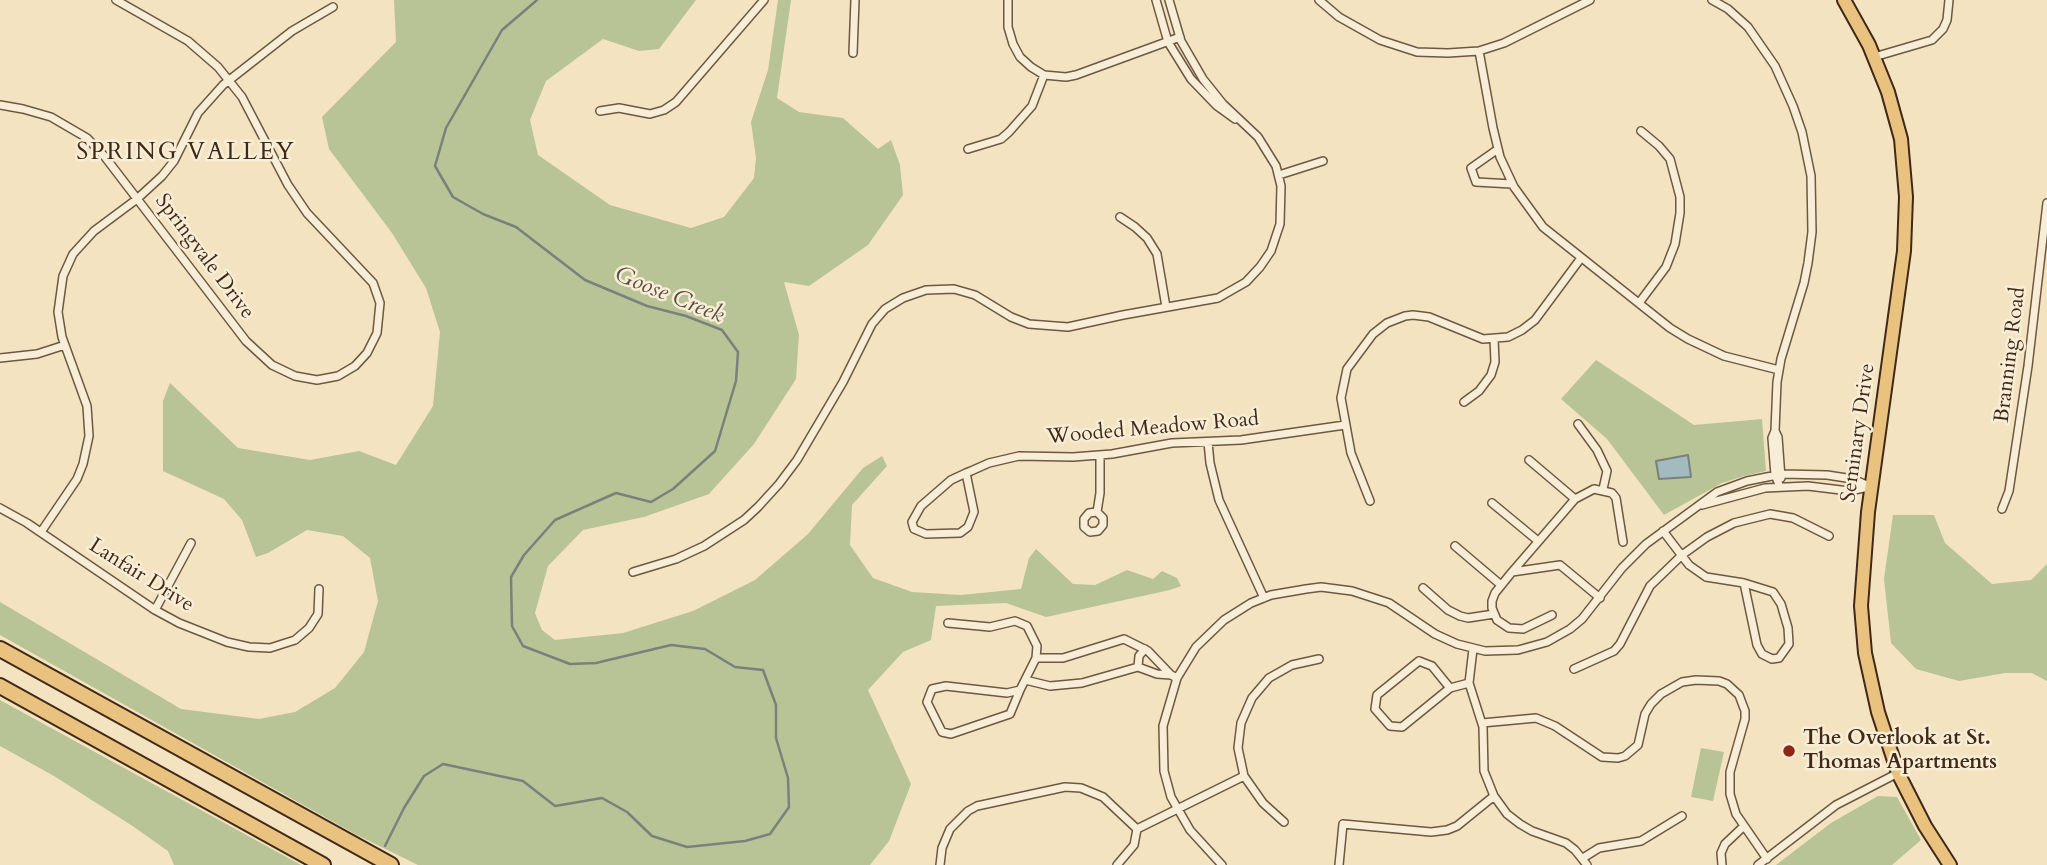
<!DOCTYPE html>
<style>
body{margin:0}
canvas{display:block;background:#f4e3c0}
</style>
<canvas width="2047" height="865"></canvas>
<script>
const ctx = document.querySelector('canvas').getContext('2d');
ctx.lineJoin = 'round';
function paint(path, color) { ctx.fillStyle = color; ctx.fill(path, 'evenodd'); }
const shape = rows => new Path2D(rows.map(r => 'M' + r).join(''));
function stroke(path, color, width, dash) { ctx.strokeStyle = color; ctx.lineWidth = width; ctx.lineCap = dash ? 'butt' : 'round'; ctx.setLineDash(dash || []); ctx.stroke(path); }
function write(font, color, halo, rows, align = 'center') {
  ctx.font = font + ' Cardo,serif'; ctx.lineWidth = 5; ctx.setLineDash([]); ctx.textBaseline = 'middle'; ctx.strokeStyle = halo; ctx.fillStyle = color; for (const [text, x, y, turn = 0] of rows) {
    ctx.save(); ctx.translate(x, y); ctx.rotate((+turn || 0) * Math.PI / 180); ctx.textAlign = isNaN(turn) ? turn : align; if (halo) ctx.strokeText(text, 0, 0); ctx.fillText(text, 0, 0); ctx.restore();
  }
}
paint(shape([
 [394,0,696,0,659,49,639,51,603,39,546,81,530,120,538,155,610,205,691,228,724,217,754,178,756,158,751,122,768,70,778,0,791,0,777,98,799,112,843,118,878,149,891,140,900,165,903,195,868,245,809,286,784,282,799,335,796,379,754,444,709,494,644,517,583,530,548,566,535,613,542,630,555,640,623,633,693,611,755,580,808,534,863,468,882,456,887,466,852,505,850,545,873,578,912,592,961,595,1021,589,1029,558,1036,549,1073,584,1095,585,1127,570,1153,579,1162,571,1177,578,1181,586,1170,590,1046,617,1006,603,936,606,931,640,903,652,868,690,911,784,889,841,870,865,418,865,355,834,0,635,0,602,181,709,259,719,295,712,335,688,364,652,378,601,370,558,343,536,307,530,268,553,256,557,242,520,224,499,163,471,163,401,170,383,238,448,310,460,359,451,396,465,433,406,440,332,426,288,392,233,329,149,322,117,396,42],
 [1596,360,1694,425,1762,419,1766,471,1744,476,1722,483,1664,515,1607,439,1561,399],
 [1893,515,1934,515,1945,543,1992,584,2031,580,2047,564,2047,681,2032,673,2005,673,1959,681,1916,669,1891,643,1884,579],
 [0,700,230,826,301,865,174,865,168,851,131,825,54,776,0,746],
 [1701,748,1724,752,1713,801,1691,797],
 [1878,796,1897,797,1921,840,1892,865,1776,865,1831,823]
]), '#b8c495');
const water = shape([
 [1688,455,1691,477,1659,479,1656,461,1688,455]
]);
paint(water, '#a1bbbe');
stroke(water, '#7a817c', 2);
stroke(shape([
 [385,846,404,808,424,776,443,764,523,781,555,806,602,798,627,812,652,836,687,847,745,841,770,834,789,807,788,778,776,738,776,705,763,670,735,667,705,649,671,645,596,663,570,664,523,646,512,626,511,577,524,555,555,520,616,493,651,502,673,489,715,451,736,381,738,352,722,330,686,316,647,306,585,280,516,227,483,214,453,197,435,166,446,128,502,30,537,0]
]), '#7a817c', 2.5);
const minor = shape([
 [1008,0,1008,27,1013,44,1020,57,1031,67,1044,75,1066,77,1076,75,1180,37],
 [1156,0,1168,42,1191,79,1217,106,1235,119],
 [1319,0,1339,17,1380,40,1417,52,1448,53,1479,51,1504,43,1590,0],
 [1712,0,1728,9,1748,27,1775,66,1793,106,1802,132,1811,176,1812,232,1808,263,1804,283,1781,359,1777,382,1775,431,1772,438,1775,475,1780,487],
 [1479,51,1493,128,1500,157,1514,187,1543,227,1670,328,1688,339,1724,356,1779,370],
 [853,53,855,0],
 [1874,57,1932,40,1943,29,1947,20,1949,0],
 [0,105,23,109,51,117,87,138,105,157,246,341,272,365,295,376,317,380,338,376,355,366,367,353,377,333,380,303,373,283,307,213,288,185,242,97,218,67,188,41,116,0],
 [600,111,619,108,650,114,664,110,676,102,764,0],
 [968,149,1001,139,1009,132,1032,106,1044,75],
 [1498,149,1471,168,1476,182,1512,184],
 [1279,175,1323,161],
 [1120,217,1135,227,1147,238,1157,254,1166,307],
 [1639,303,1666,267,1675,244,1680,213,1680,197,1670,159,1659,146,1641,131],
 [0,358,37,354,65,345],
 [1464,402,1479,391,1491,375,1495,362,1494,339],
 [1578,424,1597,450,1607,471,1603,489],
 [1775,431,1778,437,1781,478],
 [1208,442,1210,463,1219,500,1264,598],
 [1529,460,1575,499],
 [966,473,974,512,968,527,960,533,926,534,914,529,912,522,921,506,951,480,966,473,971,471,989,463,1019,456,1073,457,1112,454,1172,443,1241,440,1345,425],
 [1370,501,1351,453,1341,398,1347,369,1373,334,1387,323,1405,316,1413,315,1429,317,1483,339,1508,337,1522,330,1535,320,1581,258],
 [1492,503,1538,541],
 [1702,505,1765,488,1808,486,1849,491,1869,487],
 [0,508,27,523,155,610,179,623,227,642,249,647,270,648,295,640,309,628,318,614,319,589],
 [2002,509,2009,491,2028,366,2047,203],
 [1097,512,1089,513,1084,519,1084,527,1090,532,1098,531,1103,525,1103,518,1097,512,1100,493,1100,455],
 [1663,531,1689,565,1706,577,1744,583,1773,592,1781,604,1788,628,1789,644,1779,658,1772,659,1762,654,1757,645,1744,583],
 [41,532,77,479,83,464,89,436,87,406,62,337,58,312,63,276,73,254,94,231,137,199,162,176,174,161,198,113,223,85,292,31,333,7],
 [1455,546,1501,585],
 [633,572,676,559,704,546,744,520,758,507,779,484,797,460,843,382,872,324,885,309,903,298,926,290,954,289,975,295,1011,317,1029,324,1068,327,1123,315,1218,298,1246,282,1260,267,1271,251,1280,224,1281,186,1276,166,1258,137,1223,104,1203,79,1181,41,1169,0],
 [1512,572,1575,499,1594,489,1612,493,1616,498,1623,542],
 [1423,588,1448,610,1460,616,1468,618,1494,614],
 [155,610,191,543],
 [1552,615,1523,629,1509,628,1497,620,1492,608,1492,601,1495,593,1512,572,1560,565,1600,598],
 [948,623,990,627,1015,621,1027,626,1037,646,1036,658,1020,690,1007,693,946,686,932,689,927,702,942,732,951,734,1010,714,1020,690],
 [1473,649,1469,683,1483,727,1484,771,1494,796,1507,814,1520,824,1532,831,1566,843,1575,850,1587,865],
 [1036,658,1063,658,1124,639,1148,651,1171,675,1177,678],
 [1419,661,1432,666,1450,688,1402,727,1390,726,1375,709,1377,695,1419,661],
 [1138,667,1139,656,1145,649],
 [1574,669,1614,651,1620,644,1650,586,1682,555,1707,537,1734,523,1770,514,1793,518,1829,536],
 [1025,680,1050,686,1082,683,1138,667,1157,674,1171,675],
 [1450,688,1469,683],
 [1482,723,1536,718,1555,726,1602,757,1618,758,1625,756,1638,745,1645,714,1651,704,1661,694,1682,682,1696,680,1719,681,1727,684,1739,695,1745,711,1745,719,1730,772,1730,794,1736,814,1767,859],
 [1284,822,1263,803,1244,776,1238,748,1241,723,1252,698,1269,678,1292,665,1319,659],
 [1137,829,1244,776],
 [1583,858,1599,848,1641,841,1682,816],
 [940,865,942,848,950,829,968,811,977,806,1065,787,1081,788,1103,797,1137,829,1134,845,1117,865],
 [1222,865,1190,830,1171,797,1164,771,1163,726,1177,678,1196,647,1224,620,1251,603,1271,595,1306,589,1321,587,1352,591,1389,603,1435,634,1457,644,1485,651,1518,650,1547,642,1570,629,1582,619,1622,568,1646,544,1717,492,1747,481,1782,474,1827,475,1853,479,1871,487],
 [1339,865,1343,824,1431,832,1447,830,1457,826,1494,796],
 [1722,865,1721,853,1725,844,1744,826],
 [1758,865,1836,805,1898,773]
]);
const primary = shape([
 [1844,0,1869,45,1888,92,1901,139,1906,197,1904,251,1868,512,1861,606,1865,653,1878,712,1898,773,1925,826,1950,865]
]);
const motorway = shape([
 [0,649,391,865],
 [0,686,323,865]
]);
stroke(minor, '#6d5842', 10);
stroke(primary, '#402918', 16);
stroke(motorway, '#402918', 18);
stroke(minor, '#f8edd6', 7);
stroke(primary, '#eac280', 12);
stroke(motorway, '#eac280', 14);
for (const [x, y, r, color] of [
 [1789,751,7,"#8f2418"]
]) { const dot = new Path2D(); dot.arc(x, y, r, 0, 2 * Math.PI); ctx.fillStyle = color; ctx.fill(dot); stroke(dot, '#f8edd6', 2.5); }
write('21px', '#402918', '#f8edd6', [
 ["Springvale Drive",204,257,53],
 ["Branning Road",2011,355,-83],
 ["Wooded Meadow Road",1153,429,-5],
 ["Seminary Drive",1859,433,-82],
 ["Lanfair Drive",141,576,32]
]);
write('bold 21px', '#402918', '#f8edd6', [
 ["The Overlook at St.",1803,739],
 ["Thomas Apartments",1803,763]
], 'left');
write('italic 23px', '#584e42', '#f8edd6', [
 ["Goose Creek",669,296,22]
]);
ctx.letterSpacing = '2px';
write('24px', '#402918', '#f8edd6', [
 ["SPRING VALLEY",186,153]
]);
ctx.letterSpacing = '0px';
</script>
